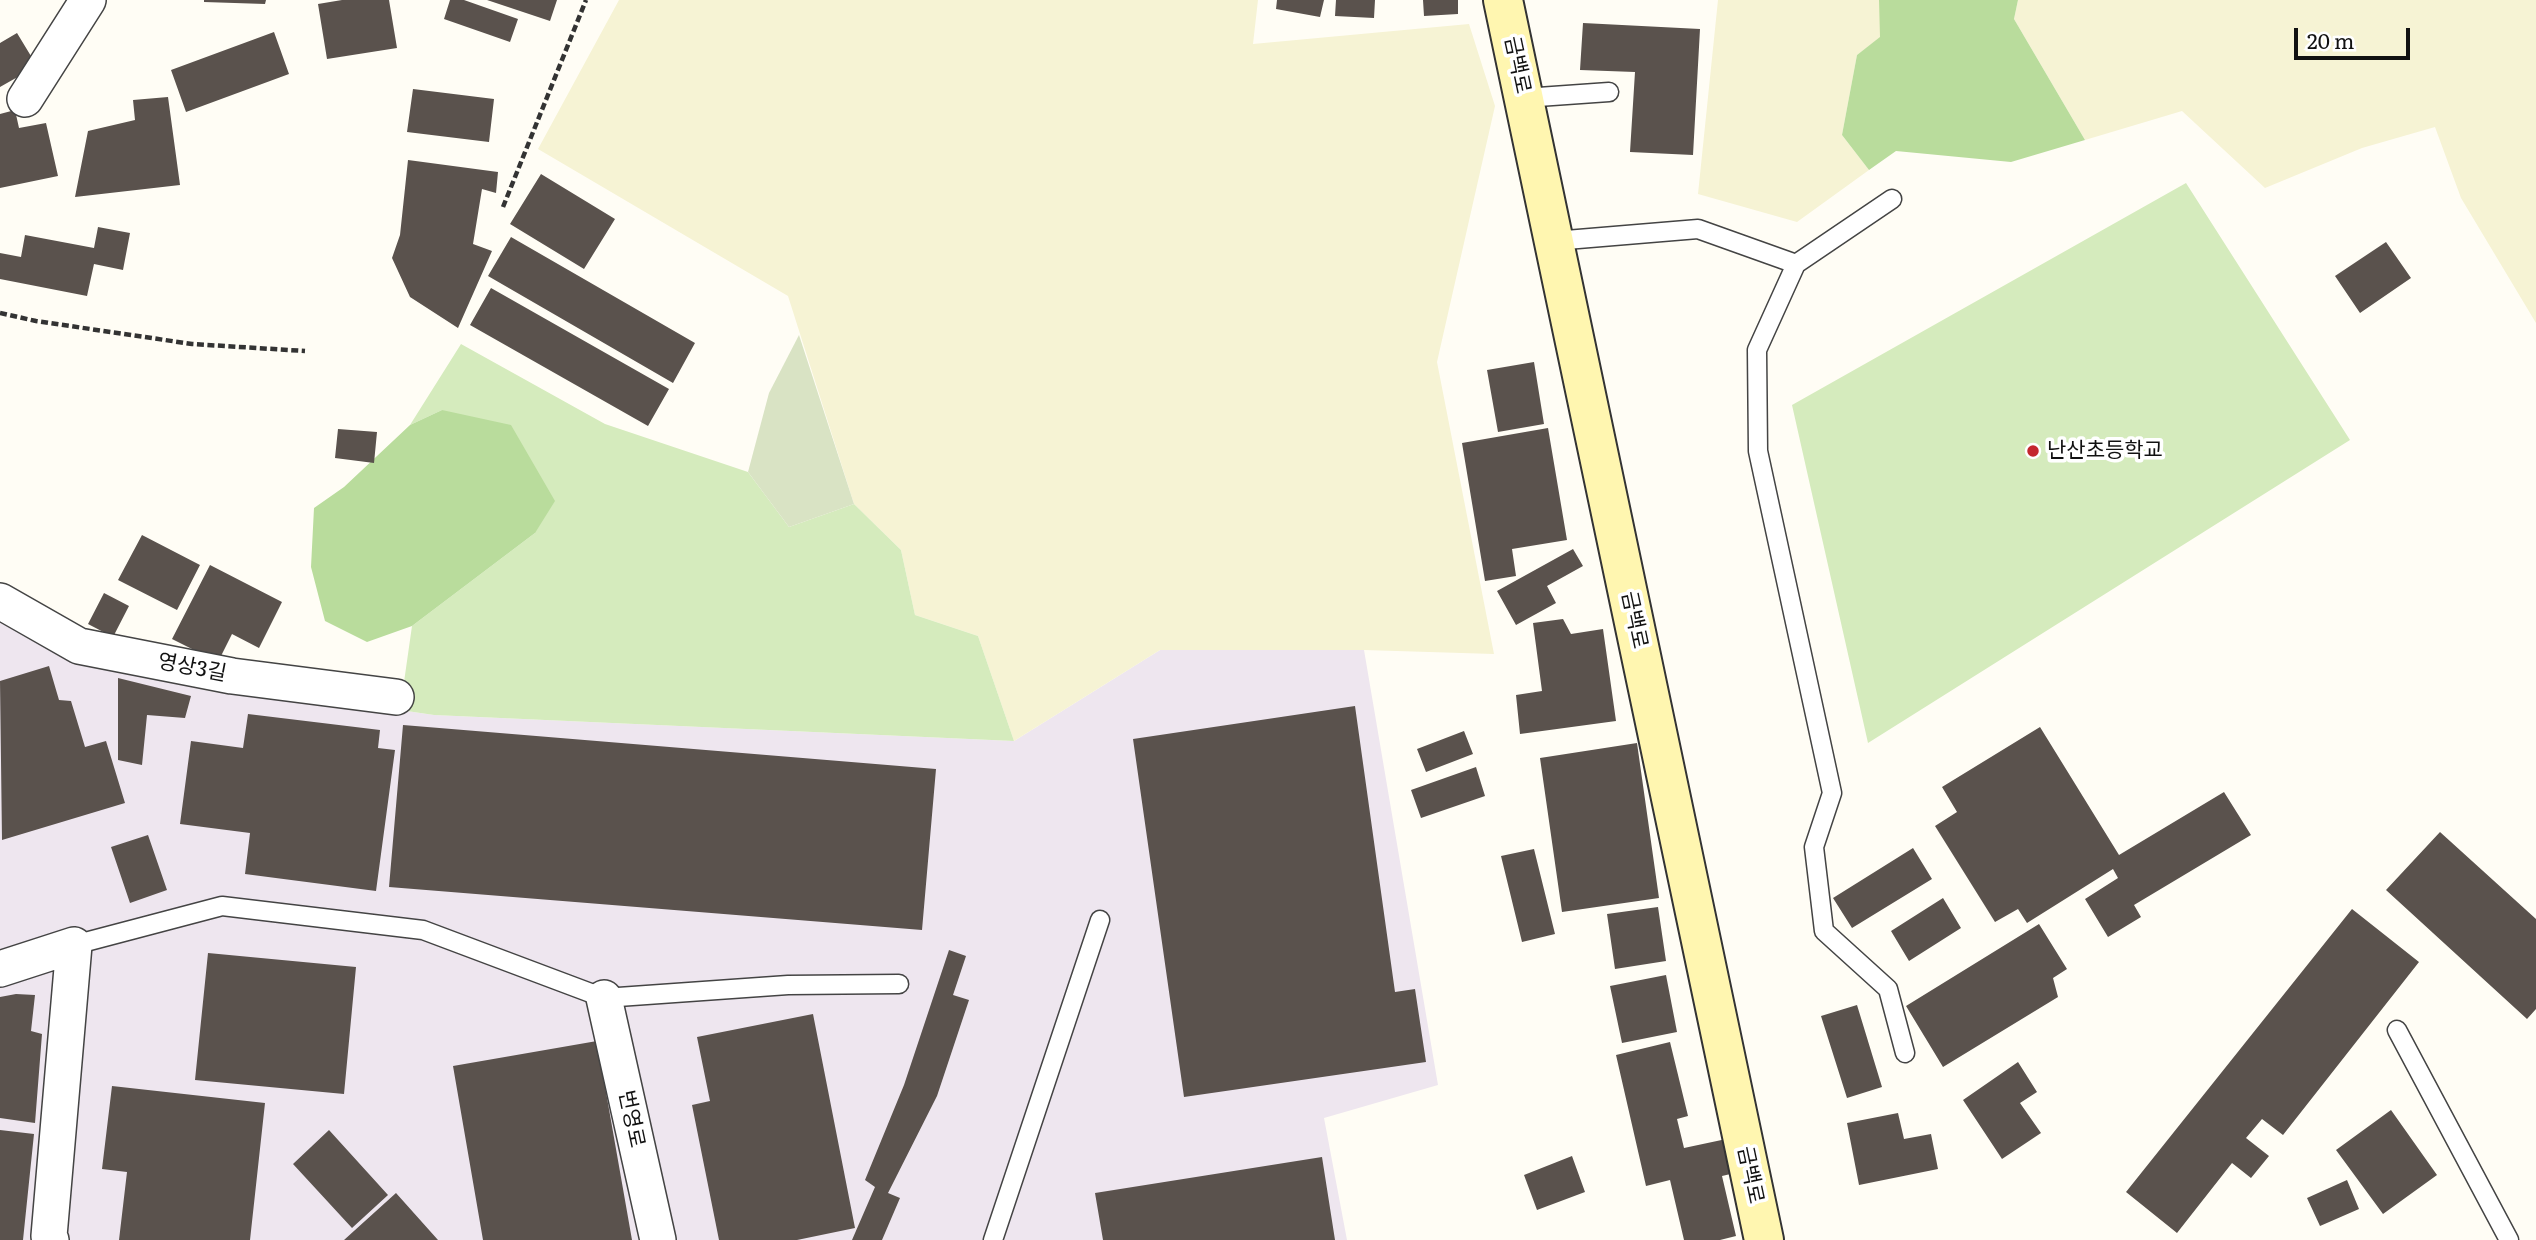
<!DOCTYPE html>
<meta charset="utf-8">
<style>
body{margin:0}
#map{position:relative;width:2536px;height:1240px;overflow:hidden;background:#fffdf5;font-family:Literata,serif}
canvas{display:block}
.scale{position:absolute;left:2294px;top:28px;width:116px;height:32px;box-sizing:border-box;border:4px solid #111;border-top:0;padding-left:9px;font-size:21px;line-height:24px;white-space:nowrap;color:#111;-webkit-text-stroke:5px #fff;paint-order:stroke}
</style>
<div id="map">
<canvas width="2536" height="1240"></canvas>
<div class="scale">20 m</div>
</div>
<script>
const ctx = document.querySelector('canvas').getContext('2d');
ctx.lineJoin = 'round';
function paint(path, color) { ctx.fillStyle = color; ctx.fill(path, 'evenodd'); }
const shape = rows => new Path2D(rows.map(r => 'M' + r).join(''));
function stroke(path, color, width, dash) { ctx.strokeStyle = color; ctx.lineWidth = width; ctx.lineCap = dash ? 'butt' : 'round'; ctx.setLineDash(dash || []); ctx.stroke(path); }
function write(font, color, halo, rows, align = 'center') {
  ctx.font = font + ' Literata,"Noto Sans KR",serif'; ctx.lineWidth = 7; ctx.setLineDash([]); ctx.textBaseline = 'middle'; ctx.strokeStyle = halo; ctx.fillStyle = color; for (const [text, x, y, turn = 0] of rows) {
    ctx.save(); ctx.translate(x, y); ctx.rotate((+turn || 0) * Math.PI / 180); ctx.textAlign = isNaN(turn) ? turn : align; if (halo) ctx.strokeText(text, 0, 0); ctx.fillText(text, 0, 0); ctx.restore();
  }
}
paint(shape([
 [0,615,102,666,213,692,400,710,434,715,1014,741,1160,650,1364,650,1438,1085,1324,1118,1347,1240,0,1240]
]), '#eee6ef');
paint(shape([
 [619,0,1258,0,1253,44,1469,24,1495,106,1437,362,1494,654,1364,650,1160,650,1014,741,978,636,915,615,901,550,854,504,788,296,538,149],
 [1718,0,1879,0,1880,2,1880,38,1857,55,1842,135,1869,170,1797,222,1698,194],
 [2018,0,2536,0,2536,323,2461,198,2435,127,2362,148,2265,188,2182,111,2085,140,2014,19]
]), '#f6f3d4');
paint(shape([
 [2186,183,2350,440,1868,743,1792,405],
 [461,344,605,424,748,472,789,527,854,504,901,550,915,615,978,636,1014,741,434,715,400,710,412,626,535,533,442,410,410,425]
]), '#d5ebbd');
paint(shape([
 [1879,0,2018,0,2014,19,2085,140,2011,162,1896,151,1869,170,1842,135,1857,55,1880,37],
 [442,410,511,425,555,501,535,533,412,626,367,642,325,621,311,567,314,508,344,487,410,425]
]), '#b9dc9c');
paint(shape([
 [799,335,854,504,789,527,748,472,769,393]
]), '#d9e3c4');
paint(shape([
 [204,0,266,0,265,4,204,2],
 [342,0,389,0,397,48,327,59,318,4],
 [450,0,464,0,518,19,510,42,444,19],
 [487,0,557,0,550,21],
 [1277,0,1324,0,1320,17,1276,9],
 [1336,0,1375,0,1374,18,1335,16],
 [1423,0,1458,0,1458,14,1424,16],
 [1583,23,1700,29,1693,155,1630,152,1635,72,1580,70],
 [274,32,289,74,186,112,171,70],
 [17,33,37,66,0,87,0,43],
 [413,89,494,99,489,142,407,132],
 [168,97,180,185,75,197,88,131,135,120,133,100],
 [15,110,19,128,46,123,58,176,0,188,0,114],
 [408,160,498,172,496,193,482,189,473,244,492,251,458,328,410,297,392,258,400,235],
 [541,174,615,219,584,269,510,224],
 [98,227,130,233,123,270,94,264,87,296,0,279,0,253,21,257,25,235,94,248],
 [511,237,695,343,673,383,488,276],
 [2386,242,2411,278,2360,313,2335,276],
 [491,288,669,389,648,426,470,325],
 [1534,362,1544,424,1498,432,1487,370],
 [1548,428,1567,540,1512,549,1516,576,1485,581,1462,443],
 [338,429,377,432,374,463,335,458],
 [142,535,200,565,177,610,118,580],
 [1573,549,1583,566,1547,586,1556,603,1516,625,1497,591],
 [210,565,282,602,259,648,232,634,218,662,172,639],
 [104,593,129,606,113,637,88,624],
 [1563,619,1571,634,1603,629,1616,721,1520,734,1516,695,1542,691,1533,623],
 [49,666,59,700,71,701,85,747,106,741,125,803,2,840,0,681],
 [118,678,191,696,185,718,147,715,142,765,118,760],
 [1355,706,1395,992,1415,989,1426,1062,1184,1097,1133,739],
 [248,714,380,730,378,748,395,750,376,891,245,874,250,833,180,824,191,741,243,748],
 [403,725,936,769,922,930,389,887],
 [2040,727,2119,855,2224,792,2251,835,2134,905,2141,917,2108,937,2085,899,2118,878,2113,869,2027,923,2018,909,1995,922,1935,826,1957,812,1942,787],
 [1464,731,1473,754,1426,772,1417,749],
 [1637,743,1659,898,1562,912,1540,758],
 [1476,767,1485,796,1421,818,1411,790],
 [2440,832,2536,919,2536,1009,2527,1019,2386,890],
 [148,835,167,890,130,903,111,847],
 [1913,848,1932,879,1852,928,1833,898],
 [1534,849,1555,934,1522,942,1501,856],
 [1943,898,1961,928,1909,961,1891,931],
 [1658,907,1666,961,1615,969,1607,914],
 [2352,909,2419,962,2283,1135,2262,1119,2246,1138,2269,1156,2251,1178,2232,1163,2177,1233,2126,1192],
 [2039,924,2067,969,2053,978,2058,997,1943,1067,1906,1006],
 [949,950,966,956,953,995,969,1000,937,1096,888,1193,900,1198,882,1240,852,1240,875,1187,865,1180,904,1085],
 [208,953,356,967,344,1094,195,1080],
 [1666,975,1677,1032,1622,1043,1610,986],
 [16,994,35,995,31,1031,42,1034,35,1123,0,1118,0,997],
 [1857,1005,1882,1087,1847,1098,1821,1016],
 [813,1014,855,1228,797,1240,719,1240,692,1105,710,1101,697,1037],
 [597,1041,632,1240,483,1240,453,1066],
 [1670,1042,1688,1116,1677,1119,1684,1148,1731,1138,1739,1172,1722,1176,1736,1236,1720,1240,1684,1240,1670,1180,1646,1186,1616,1055],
 [2018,1062,2037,1092,2020,1103,2041,1133,2002,1159,1963,1100],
 [112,1086,265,1103,250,1240,119,1240,127,1172,102,1169],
 [2391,1110,2437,1175,2383,1214,2336,1150],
 [1898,1113,1904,1139,1931,1134,1938,1169,1859,1185,1847,1123],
 [0,1130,34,1134,23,1240,0,1240],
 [329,1130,388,1195,352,1228,293,1164],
 [1572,1156,1585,1192,1537,1210,1524,1175],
 [1322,1157,1335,1240,1103,1240,1095,1193],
 [2347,1180,2359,1209,2320,1226,2307,1198],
 [396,1193,438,1240,344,1240]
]), '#5a524d');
const lane = shape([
 [1524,98,1609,92],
 [1554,241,1698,229,1796,264,1892,199],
 [1796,264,1757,350,1758,451,1832,793,1814,847,1824,931,1888,989,1905,1053],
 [74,945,222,906,423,930,604,998,788,985,899,984],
 [2397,1030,2509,1240],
 [993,1240,1100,920]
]);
const street = shape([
 [25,99,88,0],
 [0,601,79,646,232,676,396,697],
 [0,969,74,945,49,1236,51,1240],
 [604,998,658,1240]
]);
const secondary = shape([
 [1503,0,1764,1240]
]);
stroke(lane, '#444', 21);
stroke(street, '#444', 38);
stroke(secondary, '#333', 42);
stroke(shape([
 [503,207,586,0],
 [0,313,36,321,192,344,305,351]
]), '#333', 4.5, [7, 3.5]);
stroke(lane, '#fff', 18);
stroke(street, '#fff', 35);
stroke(secondary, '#fff6b0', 38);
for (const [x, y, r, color] of [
 [2033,451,7,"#c4262e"]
]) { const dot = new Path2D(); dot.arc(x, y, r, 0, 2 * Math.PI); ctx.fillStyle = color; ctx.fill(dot); stroke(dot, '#fff', 2.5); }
write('21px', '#111', '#fff', [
 ["금백로",1517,65,78],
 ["금백로",1634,620,78],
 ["영상3길",192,668,11],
 ["번영로",631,1119,78],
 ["금백로",1750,1175,78]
]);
write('21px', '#111', '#fff', [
 ["난산초등학교",2047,451]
], 'left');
</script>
